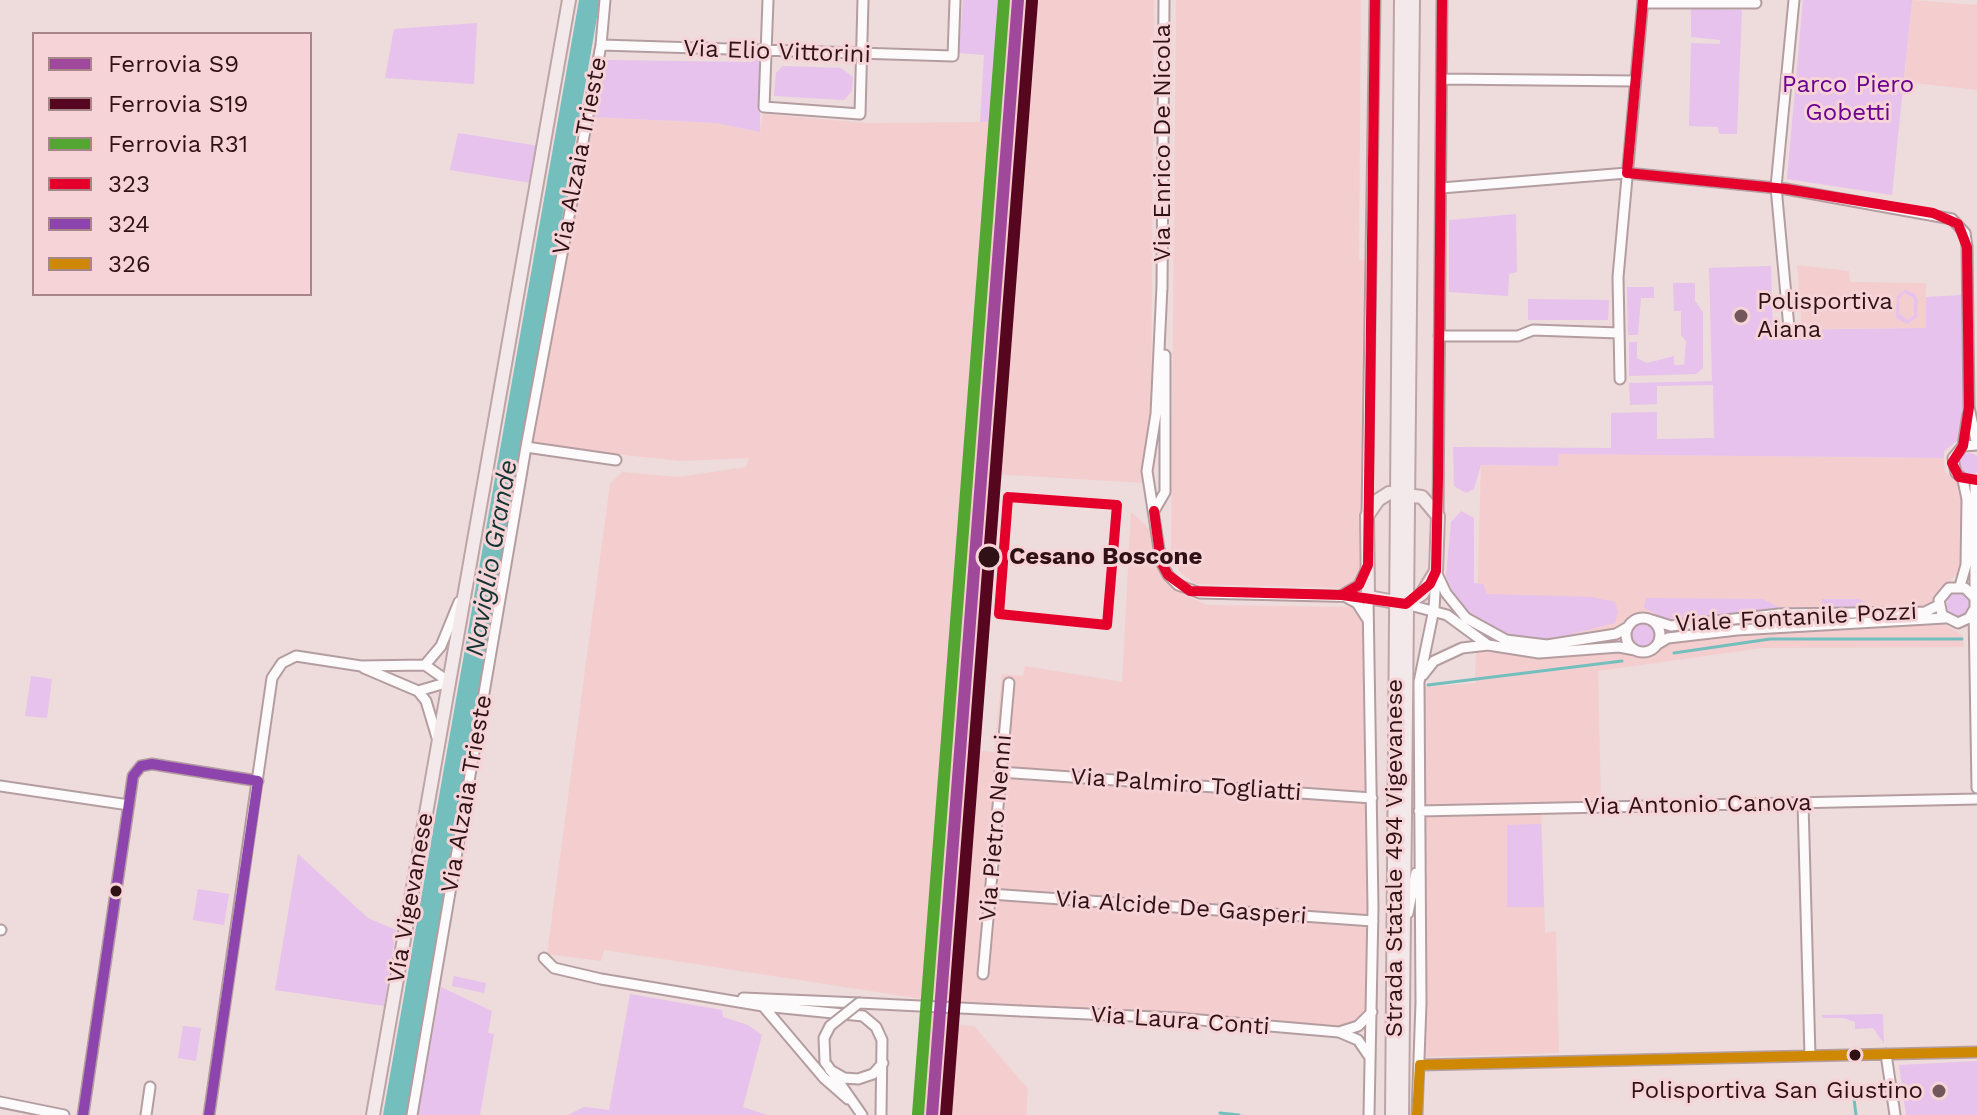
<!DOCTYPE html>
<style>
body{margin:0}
#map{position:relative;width:1977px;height:1115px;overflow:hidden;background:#eedbdc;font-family:"Work Sans",sans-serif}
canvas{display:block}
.legend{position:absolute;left:32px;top:32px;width:280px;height:264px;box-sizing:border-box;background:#f6d3d6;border:2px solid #a78689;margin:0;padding:10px 14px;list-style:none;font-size:24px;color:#301216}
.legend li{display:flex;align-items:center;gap:16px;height:40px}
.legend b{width:40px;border:2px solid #a78689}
</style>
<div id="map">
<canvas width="1977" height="1115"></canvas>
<ul class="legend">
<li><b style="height:10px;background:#a0499a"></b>Ferrovia S9</li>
<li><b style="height:10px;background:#56061f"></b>Ferrovia S19</li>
<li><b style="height:10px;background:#53a730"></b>Ferrovia R31</li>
<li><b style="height:10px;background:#e4002b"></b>323</li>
<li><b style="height:10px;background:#8e44ad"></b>324</li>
<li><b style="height:10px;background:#cf8804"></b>326</li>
</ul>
</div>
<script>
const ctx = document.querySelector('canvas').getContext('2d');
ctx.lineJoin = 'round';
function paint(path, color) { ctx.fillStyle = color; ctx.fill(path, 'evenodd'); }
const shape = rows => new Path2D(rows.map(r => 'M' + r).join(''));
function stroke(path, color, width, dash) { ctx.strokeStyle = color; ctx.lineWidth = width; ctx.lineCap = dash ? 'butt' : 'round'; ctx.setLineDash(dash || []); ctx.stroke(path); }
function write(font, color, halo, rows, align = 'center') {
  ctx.font = font + ' "Work Sans",sans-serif'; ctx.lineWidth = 6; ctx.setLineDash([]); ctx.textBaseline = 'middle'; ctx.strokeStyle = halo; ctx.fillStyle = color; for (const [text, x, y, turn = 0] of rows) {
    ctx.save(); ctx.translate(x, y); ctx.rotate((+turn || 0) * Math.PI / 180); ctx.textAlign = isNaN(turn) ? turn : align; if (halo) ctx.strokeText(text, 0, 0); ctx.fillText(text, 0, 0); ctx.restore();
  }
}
paint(shape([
 [1005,0,1154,0,1151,420,1145,483,992,474,971,750,994,752,1002,674,1023,676,1025,666,1122,682,1131,512,1152,531,1154,562,1160,573,1182,594,1207,605,1354,607,1365,623,1371,816,1368,1005,1359,1020,1343,1027,951,1001,949,1024,974,1026,1028,1089,1026,1115,920,1115,929,1000,604,950,601,961,547,954,610,484,622,472,678,477,746,467,749,458,681,461,530,445,592,117,716,123,760,132,763,114,867,123,992,122,973,343,979,345,994,191],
 [1176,0,1361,0,1359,260,1367,261,1363,575,1357,585,1347,588,1195,584,1180,572,1171,554],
 [1912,0,1977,5,1977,90,1904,82],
 [1797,265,1849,271,1850,282,1926,283,1926,328,1802,329],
 [1558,454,1944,458,1945,472,1964,487,1964,568,1933,596,1941,623,1963,635,1964,647,1762,648,1598,671,1601,801,1541,803,1545,933,1556,931,1559,1053,1426,1057,1424,687,1475,683,1481,465,1558,466]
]), '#f4cdcf');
paint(shape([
 [963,0,1005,0,997,118,992,122,980,122,984,55,959,53],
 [1803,0,1912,0,1892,195,1787,179],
 [1691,9,1742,10,1737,134,1719,134,1718,127,1689,126,1691,43,1720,44,1720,40,1691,37],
 [477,23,474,84,385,78,394,29],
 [752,56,761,56,760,132,716,123,592,117,607,60,752,62],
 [783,66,841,68,853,77,852,91,844,100,774,96,776,73],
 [458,133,539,146,531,183,450,170],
 [1516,214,1517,272,1509,274,1508,296,1449,292,1449,220],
 [1771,266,1773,330,1926,328,1926,297,1962,295,1964,426,1957,441,1944,451,1944,458,1559,454,1558,466,1481,465,1474,489,1466,493,1454,486,1453,447,1611,448,1611,413,1657,412,1657,439,1714,438,1713,385,1657,386,1657,404,1630,405,1629,383,1712,381,1709,268],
 [1673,283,1695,283,1695,301,1703,312,1703,368,1696,374,1629,376,1629,342,1637,342,1637,358,1647,363,1674,356,1674,365,1684,365,1686,341,1681,335,1681,311,1674,311],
 [1654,287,1654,298,1641,298,1638,335,1628,335,1627,287],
 [1905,290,1915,294,1918,300,1917,317,1907,324,1896,318,1897,296],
 [1904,293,1914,298,1914,315,1908,320,1899,314,1899,299],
 [1528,299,1609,300,1608,320,1528,320],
 '1958 464a11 11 0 1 1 22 0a11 11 0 1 1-22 0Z',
 [1461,511,1474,518,1474,583,1483,584,1487,594,1592,597,1615,602,1618,611,1615,623,1548,640,1505,634,1473,617,1457,602,1446,576,1451,522],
 '1947 605a12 12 0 1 1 24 0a12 12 0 1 1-24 0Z',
 [1646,598,1763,599,1778,607,1821,607,1822,599,1859,599,1876,608,1774,612,1672,623,1644,608],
 '1632 635a12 12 0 1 1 24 0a12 12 0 1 1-24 0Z',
 [31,676,52,679,47,718,25,716],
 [1541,824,1544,907,1507,907,1507,825],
 [298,854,368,918,396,930,384,1006,275,990],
 [198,889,229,894,224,925,193,920],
 [454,976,486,983,484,993,452,986],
 [441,987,492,1011,488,1033,494,1034,480,1115,418,1115],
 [630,994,722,1010,723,1017,748,1025,762,1035,743,1107,767,1115,568,1115,584,1107,609,1110],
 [1883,1014,1884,1044,1873,1028,1855,1029,1855,1022,1843,1018,1822,1018,1822,1015],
 [183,1026,201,1028,196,1061,178,1058],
 [1977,1061,1977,1115,1906,1115,1899,1065]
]), '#e6c2ec');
paint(shape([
 [579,0,600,0,406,1115,383,1115]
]), '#74bfbd');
stroke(shape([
 [1674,653,1770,639,1962,639],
 [1428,685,1622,661],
 [1853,1091,1856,1115],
 [1220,1113,1239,1115]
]), '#74bfbd', 3);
const minor = shape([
 [768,0,764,107,860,114,863,0],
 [1643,3,1756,3],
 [601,45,953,56,955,0],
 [1442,79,1636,81],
 [1441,188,1627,173,1786,189,1952,219,1965,233,1967,247,1969,407,1977,445],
 [1162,286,1156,414,1147,471,1161,562,1168,575,1178,585,1200,593,1368,597,1373,908,1369,1115],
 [1162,289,1164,0],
 [1789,328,1776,187,1794,0],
 [1439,336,1518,336,1533,330,1619,333],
 [1620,379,1618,277,1643,0],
 [1963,446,1968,414],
 [526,447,616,460],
 [1966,481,1956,473,1953,458,1963,446,1977,445],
 [1154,511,1165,492,1165,355],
 [1367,516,1375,0],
 [1438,516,1442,0],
 [1437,574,1446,593,1466,618,1506,640,1547,645,1616,634,1628,627],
 [1960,586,1966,565,1967,499,1963,480],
 [1342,595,1359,585,1366,570],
 [1346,597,1357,603,1368,620],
 [1974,597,1965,588,1949,588,1939,600,1942,615,1958,623,1969,618,1975,608,1975,481],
 [1406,604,1447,615,1488,645],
 [1974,611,1977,788],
 '1626 635a17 17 0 1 1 34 0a17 17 0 1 1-34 0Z',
 [1652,620,1671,626,1779,614,1925,612,1939,605],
 [1658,644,1668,638,1737,630,1945,618],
 [425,665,441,646,459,602],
 [425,665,449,682],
 [364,668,418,691,426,701,438,741],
 [1423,675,1434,661,1462,648,1488,645,1539,653,1619,647,1635,650],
 [418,691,449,682],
 [1000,772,1372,798],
 [0,786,129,805],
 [1803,803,1810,1056],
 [1419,811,1977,799],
 [990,894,1373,921],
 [1408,913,1416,873],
 [0,930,1,930],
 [544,958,554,968,601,979,763,1006,863,1016,876,1027,882,1040,881,1115],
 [983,974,1009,683],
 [743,998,859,1003],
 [763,1006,824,1078,848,1099],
 [1021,1011,1177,1018,1339,1032,1358,1040,1369,1056],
 [1339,1032,1358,1026,1372,1012],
 [1886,1054,1895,1115],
 [825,1062,862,1115],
 [1420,1065,1977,1052],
 [830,1070,844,1078,858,1079,873,1074,883,1063],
 [0,1102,64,1115],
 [83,1115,133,776,141,766,152,764,258,781],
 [146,1115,150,1087],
 [209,1115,272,678,282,663,296,656,361,666,425,665],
 [412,1115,526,447,601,45,605,0],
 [1417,1115,1421,1003,1419,682,1434,609,1436,575]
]);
const major = shape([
 [1389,493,1422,497,1438,516,1436,571,1422,594,1406,604,1368,597,1367,516,1378,500,1389,493],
 [373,1115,569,0],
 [1392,1115,1401,0],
 [1402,1115,1413,0]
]);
stroke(minor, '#b49da0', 13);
stroke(major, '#bda5a7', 16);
stroke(minor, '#fcfafa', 9);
stroke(major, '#f3e9ea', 12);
const minorBridge = shape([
 [825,1062,824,1038,830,1026,859,1003,1021,1011]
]);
stroke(minorBridge, '#b49da0', 13, []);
stroke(minorBridge, '#fcfafa', 9);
stroke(shape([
 [1627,173,1786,189,1933,213,1958,224,1967,247,1969,407,1963,446,1952,463,1959,477,1977,480],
 [1627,173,1643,0],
 [1008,497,1117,505,1107,625,999,614,1008,497],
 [1154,511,1161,562,1168,575,1190,591,1342,595,1406,604,1430,584,1436,571,1438,480,1442,0],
 [1342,595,1359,585,1368,565,1375,0]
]), '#e4002b', 10);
stroke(shape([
 [83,1115,133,776,141,766,152,764,258,781,209,1115]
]), '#8e44ad', 10);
stroke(shape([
 [1417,1115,1420,1065,1977,1052]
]), '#cf8804', 10);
stroke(shape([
 [932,1115,1018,0]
]), '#a0499a', 12);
stroke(shape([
 [946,1115,1032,1]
]), '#56061f', 12);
stroke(shape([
 [918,1114,1004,0]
]), '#53a730', 12);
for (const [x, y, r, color] of [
 [1741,316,8,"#72585b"],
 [989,557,12,"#301216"],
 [116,891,7,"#301216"],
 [1855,1055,7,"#301216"],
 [1939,1091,8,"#72585b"]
]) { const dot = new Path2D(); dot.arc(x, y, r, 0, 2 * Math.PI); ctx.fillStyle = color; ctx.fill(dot); stroke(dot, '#f6d3d6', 3); }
write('24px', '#301216', '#f6d3d6', [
 ["Via Elio Vittorini",777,52,2],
 ["Via Enrico De Nicola",1163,143,-90],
 ["Via Alzaia Trieste",580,156,-79],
 ["Viale Fontanile Pozzi",1796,618,-3],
 ["Via Palmiro Togliatti",1186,785,4],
 ["Via Alzaia Trieste",467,794,-80],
 ["Via Antonio Canova",1698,805,-1],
 ["Via Pietro Nenni",996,828,-85],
 ["Strada Statale 494 Vigevanese",1395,858,-90],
 ["Via Vigevanese",411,898,-80],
 ["Via Alcide De Gasperi",1181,908,4],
 ["Via Laura Conti",1180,1021,4]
]);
write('24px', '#6c0092', '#f6d3d6', [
 ["Parco Piero",1848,85],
 ["Gobetti",1848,113]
]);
write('24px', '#301216', '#f6d3d6', [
 ["Polisportiva",1757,302],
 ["Aiana",1757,330],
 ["Polisportiva San Giustino",1923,1091,"right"]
], 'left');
write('bold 24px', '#301216', '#f6d3d6', [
 ["Cesano Boscone",1009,557]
], 'left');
write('italic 26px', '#123534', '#f6d3d6', [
 ["Naviglio Grande",492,558,-80]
]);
</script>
